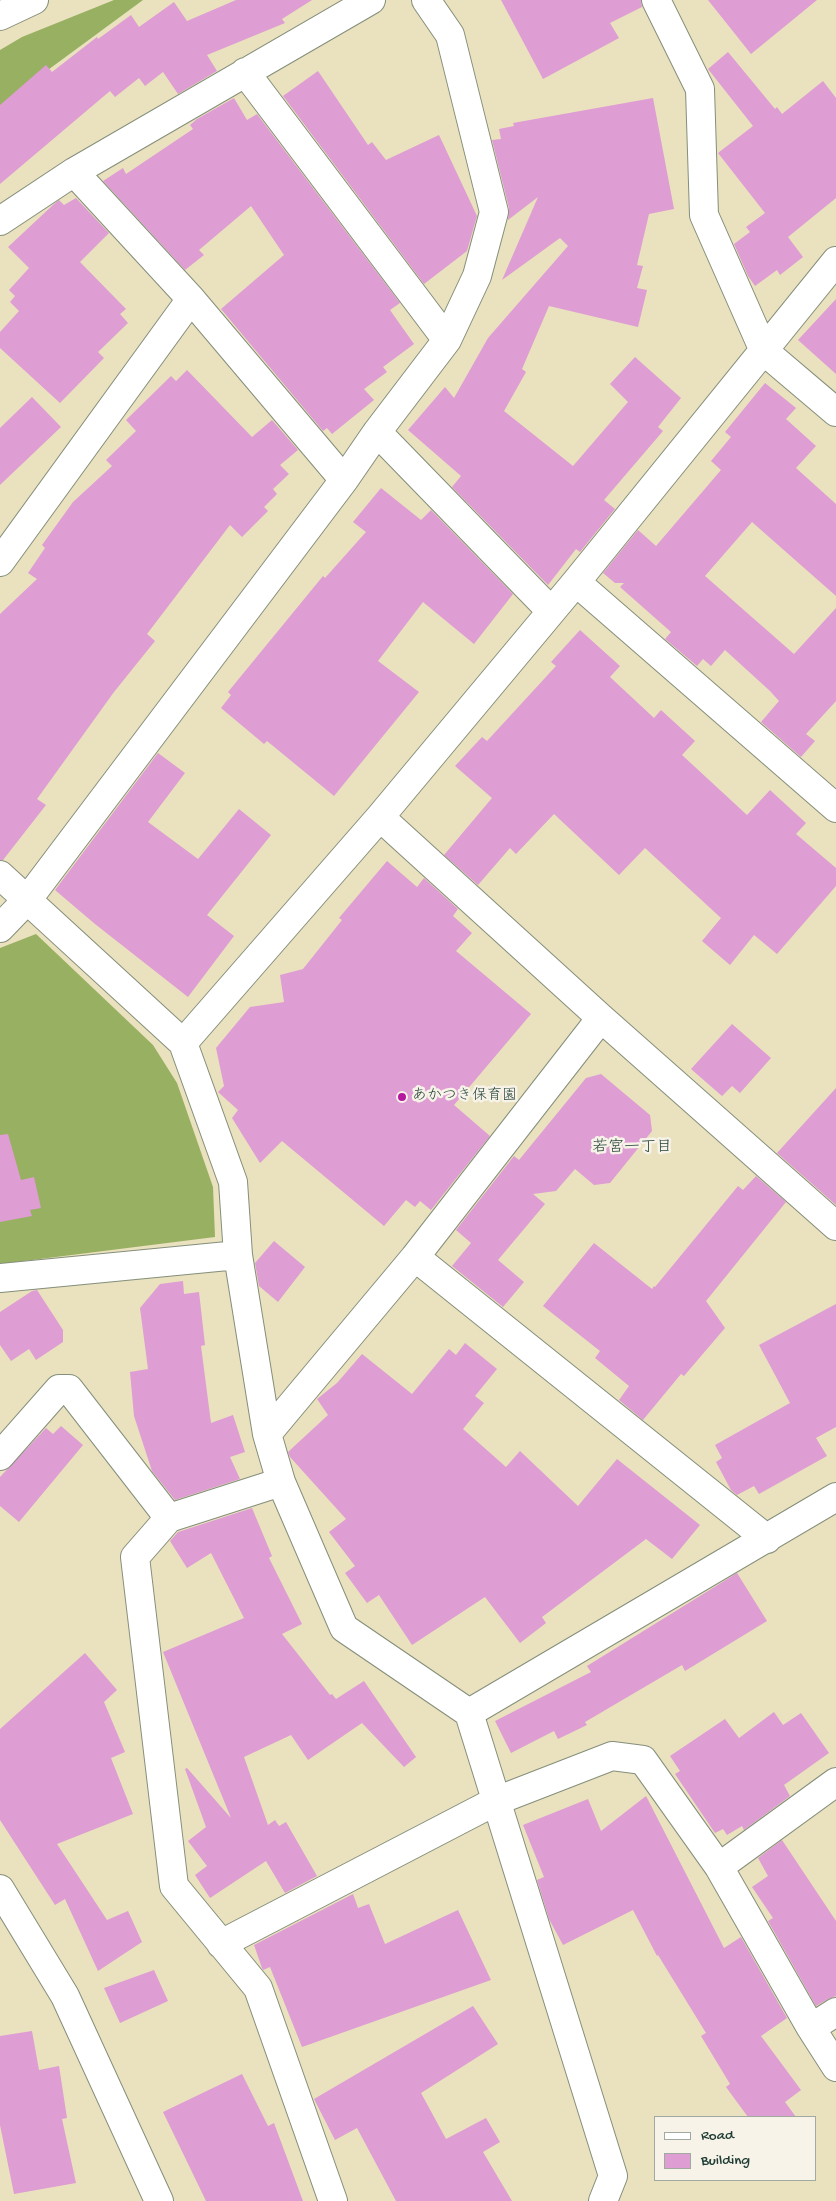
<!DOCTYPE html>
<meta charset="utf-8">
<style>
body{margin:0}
#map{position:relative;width:836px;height:2201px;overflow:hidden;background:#eae1bf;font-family:"Gochi Hand",sans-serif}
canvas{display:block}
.legend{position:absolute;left:654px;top:2116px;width:162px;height:65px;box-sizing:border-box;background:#f7f3e8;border:1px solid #a1aaa0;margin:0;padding:6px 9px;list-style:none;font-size:15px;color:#1f3d34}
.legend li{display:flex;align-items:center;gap:10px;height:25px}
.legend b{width:25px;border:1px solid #a1aaa0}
</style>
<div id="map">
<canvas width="836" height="2201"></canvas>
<ul class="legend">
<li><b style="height:6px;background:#fff"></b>Road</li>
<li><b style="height:14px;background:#de9dd3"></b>Building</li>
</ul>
</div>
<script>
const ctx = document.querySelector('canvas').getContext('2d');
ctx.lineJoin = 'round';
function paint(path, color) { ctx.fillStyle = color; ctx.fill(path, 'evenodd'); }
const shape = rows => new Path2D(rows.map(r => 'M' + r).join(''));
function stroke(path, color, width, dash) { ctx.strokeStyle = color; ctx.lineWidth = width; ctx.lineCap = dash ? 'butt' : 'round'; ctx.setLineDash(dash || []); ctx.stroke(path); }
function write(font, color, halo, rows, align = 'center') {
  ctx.font = font + ' "Gochi Hand","Klee One",sans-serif'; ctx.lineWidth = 5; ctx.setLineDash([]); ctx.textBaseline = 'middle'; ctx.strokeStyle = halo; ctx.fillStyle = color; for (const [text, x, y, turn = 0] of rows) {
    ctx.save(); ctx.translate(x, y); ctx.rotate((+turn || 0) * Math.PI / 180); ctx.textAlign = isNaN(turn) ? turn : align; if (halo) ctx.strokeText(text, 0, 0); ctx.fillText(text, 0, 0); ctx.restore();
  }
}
paint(shape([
 [114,0,143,0,37,78,0,112,0,50,22,37],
 [36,934,153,1045,177,1083,213,1187,215,1237,0,1264,0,948]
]), '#98b061');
paint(shape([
 [236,0,312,0,282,19,285,23,207,55,217,71,178,94,163,72,145,86,139,78,115,97,110,91,0,184,0,105,46,65,52,72,97,37,98,39,131,15,139,27,174,2,187,21],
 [501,0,641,0,642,7,610,23,619,38,543,79],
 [708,0,817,0,751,54],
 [728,52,775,109,777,107,782,114,823,81,836,98,836,198,788,237,803,257,780,275,777,270,755,286,748,276,734,244,750,232,746,227,765,213,718,153,753,126,708,69],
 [318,71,368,145,372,142,386,160,439,135,477,216,467,251,424,284,283,96],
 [234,98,247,120,257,114,400,303,390,310,414,344,383,367,387,372,364,389,374,400,332,434,327,428,323,431,221,309,284,255,251,206,199,250,204,255,185,270,103,181,123,168,126,174,193,129,190,125,197,119],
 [653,98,674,209,649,214,637,265,643,266,637,288,647,290,638,327,549,306,522,369,526,372,504,411,573,466,628,402,610,384,635,357,681,398,658,427,663,431,604,500,615,509,580,552,576,549,548,585,452,487,461,476,408,430,445,387,454,398,488,338,568,246,560,238,502,280,538,197,508,220,509,208,492,140,501,139,499,129,514,126,513,123],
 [76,198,109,233,80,262,126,309,120,314,128,323,98,352,104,358,60,403,0,348,0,332,19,311,10,302,15,296,9,290,29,268,8,247,54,204,59,200,64,205],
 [836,299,836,374,798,340],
 [187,370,252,437,272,420,298,450,280,465,289,474,273,489,277,494,264,507,268,511,242,537,230,525,147,634,155,641,114,692,37,799,46,805,3,860,0,860,0,614,37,579,28,573,45,548,42,545,73,502,112,466,106,460,136,431,126,420,171,376,176,381],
 [765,383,796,408,786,419,816,446,796,468,836,504,836,596,752,522,705,576,794,654,836,608,836,701,806,734,815,741,801,757,761,722,779,701,770,691,725,650,711,666,703,659,697,666,665,639,671,632,620,587,624,583,615,583,603,573,638,530,656,546,721,470,711,461,731,437,725,432],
 [32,397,61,427,0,485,0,428],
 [381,488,421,520,431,510,513,594,474,644,423,602,378,661,419,692,334,796,267,741,264,744,221,708,231,695,228,692,323,576,325,578,366,532,353,522],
 [580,630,620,666,610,677,654,718,661,710,695,741,682,755,747,815,770,790,806,823,796,834,836,868,836,886,777,954,754,935,730,965,702,941,721,918,645,848,619,875,554,814,516,854,510,848,478,885,444,855,492,798,455,766,482,737,487,741,556,666,551,662],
 [158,753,185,773,148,822,198,859,239,809,271,835,207,915,234,936,188,997,95,924,55,890],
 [387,861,417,887,424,878,458,909,453,916,472,933,456,951,531,1014,454,1105,490,1136,431,1210,420,1201,415,1207,406,1200,384,1226,282,1141,260,1163,232,1118,238,1110,218,1092,224,1086,216,1048,250,1007,284,1002,280,975,303,969,342,920,339,918],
 [732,1024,771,1058,740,1093,732,1086,722,1096,691,1069],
 [601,1074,650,1115,652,1131,610,1183,594,1185,575,1169,556,1191,533,1194,545,1204,498,1260,524,1282,503,1307,452,1266,471,1243,456,1230,514,1156,519,1160,586,1078],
 [836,1088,836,1205,777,1153],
 [8,1134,21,1180,34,1177,41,1208,30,1210,32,1216,0,1222,0,1135],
 [756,1176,786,1202,706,1301,725,1328,684,1376,681,1374,643,1420,619,1400,629,1386,595,1358,600,1351,543,1306,594,1243,652,1289,654,1286,655,1287,738,1186,743,1190],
 [274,1241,305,1267,278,1302,259,1286,255,1263],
 [183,1281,184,1294,199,1292,205,1345,201,1346,211,1423,233,1415,245,1452,230,1457,240,1479,175,1500,152,1471,134,1416,130,1372,148,1369,140,1308,160,1284],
 [37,1290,63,1330,63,1342,36,1360,29,1349,11,1361,0,1345,0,1312,32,1291],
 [836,1304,836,1427,816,1438,827,1456,759,1494,754,1486,737,1495,731,1490,716,1462,722,1458,715,1445,790,1403,759,1345],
 [465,1343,497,1369,475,1396,484,1403,463,1429,506,1467,520,1451,578,1506,617,1459,700,1525,672,1559,646,1539,542,1617,546,1623,520,1643,485,1597,412,1645,379,1595,367,1603,345,1573,355,1566,329,1532,346,1519,290,1457,288,1452,328,1415,317,1399,337,1383,362,1354,412,1394,449,1349,456,1355],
 [61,1426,83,1445,19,1522,0,1506,0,1477,46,1428,53,1434],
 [252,1508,272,1556,269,1558,302,1624,282,1634,330,1695,332,1694,336,1699,364,1681,416,1757,404,1767,362,1723,308,1760,291,1735,244,1757,268,1825,275,1820,279,1826,286,1822,317,1876,285,1893,266,1861,210,1898,195,1875,207,1866,188,1841,206,1827,185,1769,187,1768,231,1818,163,1652,244,1618,211,1553,187,1568,170,1541,178,1532],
 [737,1573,767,1621,685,1671,682,1665,585,1722,587,1725,558,1739,554,1731,511,1753,495,1721,591,1672,587,1666],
 [85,1653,117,1690,104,1702,125,1752,111,1758,133,1814,57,1844,107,1920,128,1911,142,1942,98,1971,65,1899,55,1905,0,1820,0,1729],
 [774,1712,783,1725,801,1713,829,1753,784,1785,790,1796,744,1830,742,1826,727,1835,723,1829,715,1833,675,1774,680,1771,670,1756,725,1719,739,1738],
 [646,1796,724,1948,741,1937,787,2018,761,2036,801,2090,785,2102,796,2117,748,2117,726,2087,730,2084,701,2036,706,2033,658,1955,657,1956,633,1910,563,1945,549,1919,537,1880,544,1877,523,1825,588,1799,601,1831],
 [782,1840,836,1921,836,1996,828,1999,816,2006,768,1921,773,1918,752,1887,768,1876,758,1858],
 [353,1894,358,1908,369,1904,385,1944,458,1910,491,1980,302,2047,270,1967,263,1970,262,1968,254,1945],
 [154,1970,168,2001,120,2023,104,1988],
 [473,2006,498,2044,421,2093,446,2139,486,2118,500,2142,483,2152,512,2201,396,2201,357,2128,335,2140,314,2099],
 [32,2031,39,2070,59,2066,67,2118,62,2119,76,2183,14,2194,0,2125,0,2036],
 [242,2074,268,2126,274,2123,303,2201,206,2201,163,2112]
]), '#de9dd3');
const minor = shape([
 [656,0,700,89,704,215,764,351,836,412],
 [0,16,34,0],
 [245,72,447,340],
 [74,172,191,299,344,480],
 [0,221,74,172,371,0],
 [377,432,551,611],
 [0,562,191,299],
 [576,582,836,808],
 [380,817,601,1018,836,1226],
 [0,875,183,1043,233,1182,238,1255,267,1434,281,1482,344,1628,469,1713,613,2176,603,2201],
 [0,928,28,899,344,480,377,432,447,340,477,276,494,212,450,35,426,0],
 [183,1043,380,817,576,582,836,261],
 [415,1257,767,1539],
 [0,1278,238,1255],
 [267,1434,415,1257,601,1018],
 [0,1456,59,1389,69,1389,169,1518],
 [281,1482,169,1518,135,1557,174,1886,258,1988,333,2201],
 [469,1713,836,1497],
 [719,1867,836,1782],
 [0,1889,65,1996,159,2201],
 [221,1944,496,1801,612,1756,643,1760,719,1867,811,2028,836,2067],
 [811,2028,836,2012]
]);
stroke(minor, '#848f7a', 30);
stroke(minor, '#fff', 28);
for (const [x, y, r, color] of [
 [402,1097,5,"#b5179e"]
]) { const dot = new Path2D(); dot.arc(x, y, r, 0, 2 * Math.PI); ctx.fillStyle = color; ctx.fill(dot); stroke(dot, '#f7f3e8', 2); }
write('15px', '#1f3d34', '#f7f3e8', [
 ["あかつき保育園",412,1097]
], 'left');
write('16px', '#1f3d34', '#f7f3e8', [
 ["若宮一丁目",632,1149]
]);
</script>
